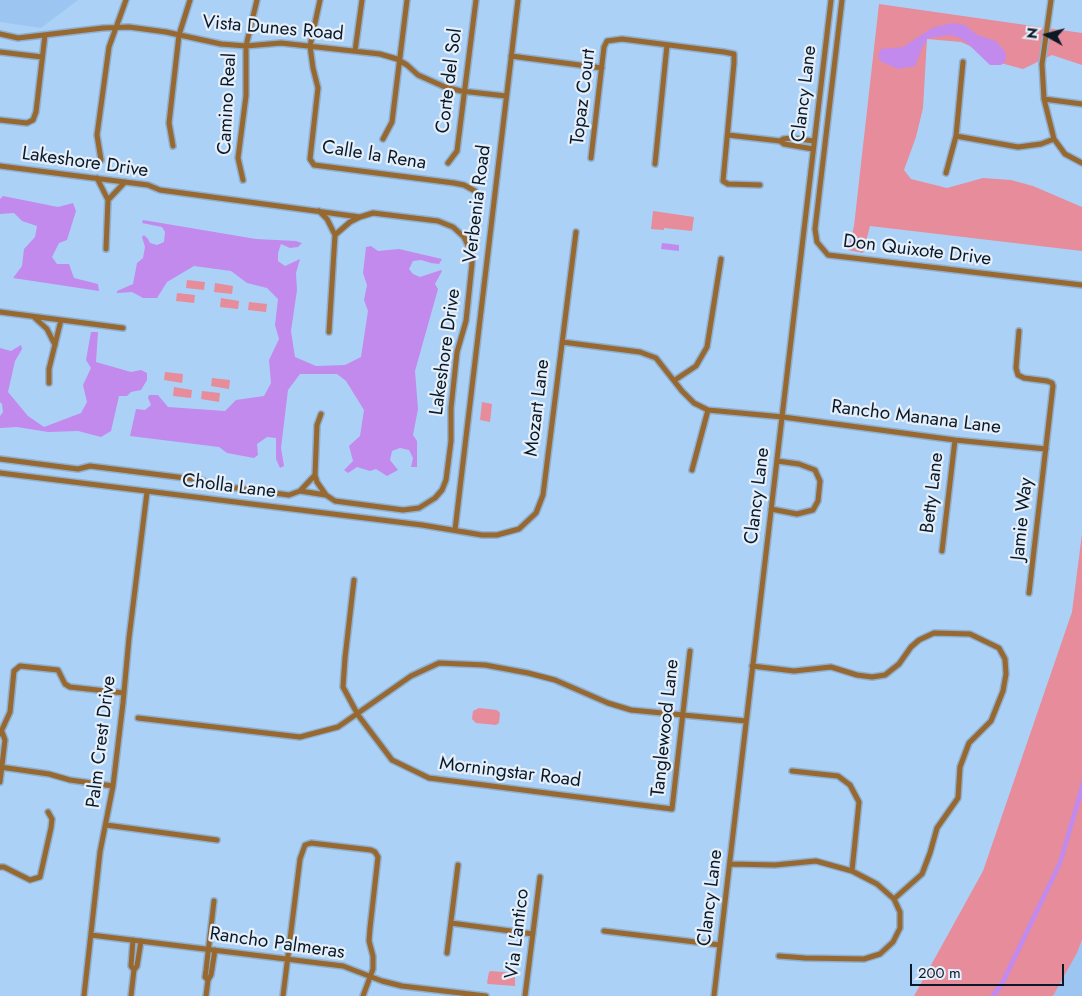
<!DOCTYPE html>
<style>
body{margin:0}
#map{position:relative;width:1082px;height:996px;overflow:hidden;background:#acd1f7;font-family:Jost,sans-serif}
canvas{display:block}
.north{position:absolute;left:1022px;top:10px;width:50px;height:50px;-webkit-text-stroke:4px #e4effb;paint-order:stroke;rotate:277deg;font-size:14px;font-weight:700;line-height:20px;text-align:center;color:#0b1926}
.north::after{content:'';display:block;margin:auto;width:18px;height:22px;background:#0b1926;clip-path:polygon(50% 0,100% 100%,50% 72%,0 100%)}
.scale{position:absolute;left:910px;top:964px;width:154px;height:22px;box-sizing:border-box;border:2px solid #0b1926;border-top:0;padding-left:6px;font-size:15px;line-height:18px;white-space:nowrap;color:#0b1926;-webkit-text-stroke:4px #e4effb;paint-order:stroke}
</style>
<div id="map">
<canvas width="1082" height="996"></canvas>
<div class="north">N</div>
<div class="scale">200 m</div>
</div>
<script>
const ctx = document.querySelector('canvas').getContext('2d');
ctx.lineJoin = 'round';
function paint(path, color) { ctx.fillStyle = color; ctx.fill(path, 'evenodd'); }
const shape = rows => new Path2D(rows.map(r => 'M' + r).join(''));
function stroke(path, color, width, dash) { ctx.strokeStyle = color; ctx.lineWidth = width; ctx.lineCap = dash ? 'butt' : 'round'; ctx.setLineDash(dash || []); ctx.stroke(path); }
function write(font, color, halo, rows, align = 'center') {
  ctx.font = font + ' Jost,sans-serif'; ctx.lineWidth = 4.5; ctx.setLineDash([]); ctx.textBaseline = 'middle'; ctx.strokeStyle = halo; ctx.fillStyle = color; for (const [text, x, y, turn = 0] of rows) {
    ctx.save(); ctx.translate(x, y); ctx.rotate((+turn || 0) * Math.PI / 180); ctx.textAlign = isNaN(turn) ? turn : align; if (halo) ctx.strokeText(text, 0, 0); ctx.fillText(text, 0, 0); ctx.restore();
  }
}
paint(shape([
 [0,0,78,0,41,28,0,22],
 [1082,940,1082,996,1053,996,1077,953]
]), '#9cc5f1');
paint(shape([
 [879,4,1082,33,1082,65,1052,55,1023,69,997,62,981,51,961,42,927,39,923,108,916,137,904,170,911,179,947,188,983,178,1011,180,1033,186,1082,207,1082,251,870,226,863,253,848,250,854,226],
 [653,211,694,217,692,231,664,228,664,230,651,229],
 [187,280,205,282,204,290,186,288],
 [215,283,233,286,232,294,214,292],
 [177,293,195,295,194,303,176,301],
 [221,298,239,301,238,309,220,307],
 [249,302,267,304,266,312,248,310],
 [165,372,183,374,182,383,164,380],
 [212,378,230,380,229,389,211,386],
 [174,387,192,390,191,398,173,396],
 [202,391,220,393,219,402,201,399],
 [482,402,492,404,490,422,480,420],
 [1082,534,1082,940,1077,953,1053,996,914,996,983,871,1072,612],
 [479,708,497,710,500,713,499,723,496,725,476,723,472,719,473,711],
 [491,971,515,973,515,986,488,984,487,983,489,972]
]), '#e68c9b');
paint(shape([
 [952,23,965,25,977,35,996,41,1006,53,1005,62,1001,65,990,65,968,44,960,38,950,35,928,38,922,48,915,66,898,69,880,61,878,55,881,49,903,47,932,28],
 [3,196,58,207,73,203,76,211,67,240,59,243,52,257,57,264,69,264,74,278,98,284,99,291,13,278,22,266,24,249,35,237,37,226,22,221,14,213,0,214,0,199],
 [143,220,256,239,296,241,302,243,298,247,290,248,281,244,278,253,278,261,285,266,300,259,296,273,297,290,291,331,295,357,316,366,345,365,361,357,368,311,364,300,367,285,363,273,366,247,371,246,378,251,399,249,442,259,439,264,431,263,421,260,413,261,409,269,413,274,420,277,441,270,442,271,435,284,438,289,415,371,418,409,413,435,417,441,417,467,411,467,413,458,409,450,400,448,392,451,390,460,398,470,387,476,376,469,370,471,357,467,348,473,344,470,353,461,349,446,360,436,364,410,346,381,337,374,300,374,288,390,281,448,284,466,280,468,276,459,276,438,267,437,257,444,258,455,254,458,227,453,219,447,130,436,136,409,145,410,151,405,148,398,149,395,158,395,168,407,225,411,236,400,264,396,271,383,269,360,279,339,275,325,278,299,267,288,247,283,231,271,194,266,167,282,157,298,143,298,132,292,117,293,117,291,133,284,137,263,143,258,145,247,142,237,144,235,148,239,150,243,157,245,164,242,165,232,162,227,142,223],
 [662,243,679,245,679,251,661,249],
 [91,332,98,332,96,362,131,372,141,370,147,373,147,380,141,390,131,392,127,396,119,396,111,431,101,437,78,431,48,432,17,427,0,428,0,416,3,412,2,404,0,402,0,348,11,351,21,345,22,349,15,361,8,392,28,416,44,427,81,413,87,402,83,385,91,368,86,360],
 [1082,779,1082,797,1062,864,1005,983,997,996,990,996,1001,980,1058,862]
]), '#c28aec');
const minor = shape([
 [320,0,310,46,313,68,318,88,310,159,314,165,454,183,464,185,475,191],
 [842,0,815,229,817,242,828,255,1082,285],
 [1051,0,1042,64,1044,99,1054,139,1065,154,1082,163],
 [0,34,18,38,103,28,129,27,166,32,221,44,246,46,281,43,380,54,397,59,407,65,418,75,445,87,461,91,506,96],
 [355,51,362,0],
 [0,52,42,57],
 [511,56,602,68],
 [1044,99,1082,104],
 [0,120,27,123,33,120,36,112,45,35],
 [728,135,780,141,784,144,813,149],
 [956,136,1018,147,1041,144,1054,139],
 [383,139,392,122,407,0],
 [780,141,783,139,791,138,814,141],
 [173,146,169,123,179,35,190,0],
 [591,158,604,47,607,41,622,39,724,52,734,54,734,63,723,181,728,184,760,185],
 [101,160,97,135,109,47,126,0],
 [448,163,457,151,476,0],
 [655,164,667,45],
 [0,166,148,185,160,190,360,217,373,213,438,221,453,227,464,237,472,254,472,264,466,321,457,352,451,408,451,441,446,480,442,490,435,498,419,508,403,510,335,501,326,495,300,491,289,495,213,485,201,480,90,466,78,469,0,459],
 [946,173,956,136,963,62],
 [97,178,108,200,106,249],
 [243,180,238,158,246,96,246,46,257,0],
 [108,200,125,182],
 [319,211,327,219,335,235,329,332],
 [335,235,350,222,360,217],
 [0,312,123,328],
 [35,318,47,329,55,345],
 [1019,331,1016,368,1018,375,1024,378,1047,381,1052,383,1053,386,1029,593],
 [562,342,640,352,656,358,682,391,694,403,708,410,783,417,955,440,1046,449],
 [675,380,696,366,707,347,721,259],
 [49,383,49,369,61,320],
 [321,414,317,425,315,475,317,482,326,495],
 [692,470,708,410],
 [0,473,422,525,482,535,497,535,519,529,536,513,543,495,576,232],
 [300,491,315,475],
 [771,509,797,514,813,510,818,501,820,481,815,470,799,464,777,461],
 [455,530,518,0],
 [942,551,955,440],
 [354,580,345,658,343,687,358,715,392,760,429,778,672,809,690,651],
 [752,666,794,671,831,667,857,675,872,677,885,675,899,664,911,647,919,640,934,633,970,634,999,648,1005,659,1006,674,1003,691,991,721,969,743,960,767,958,798,937,828,930,853,922,874,894,899],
 [138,718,300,737,338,727,411,676,439,663,485,665,528,673,555,680,608,703,631,710,746,721],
 [0,734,10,712,14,671,20,666,58,670,65,684,70,687,124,693],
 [0,767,49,774,70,780,113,786],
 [792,771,838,776,850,785,859,802,852,871],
 [0,782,5,740,2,732],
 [106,825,217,840],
 [731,864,775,865,816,861,852,871,877,884,894,899,900,912,900,928,893,942,880,954,864,959,805,958,779,956],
 [0,867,4,867,30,880,40,877,51,828,52,819,48,812],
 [214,901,206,970,205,977,208,980,211,975,215,950],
 [451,923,533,934],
 [604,931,720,945],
 [91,935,343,966,382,981,402,986,486,996],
 [133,940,131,966,134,970,137,966,141,941],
 [447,953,458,865],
 [84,996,100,852,113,786,123,703,129,638,147,492],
 [131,996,134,970],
 [206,996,208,980],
 [283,996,300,859,305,845,311,843,371,850,375,852,378,857,370,928,369,941,373,956,373,969,363,996],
 [525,996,540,877],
 [714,996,831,0]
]);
stroke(minor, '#8fb0d1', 8);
stroke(minor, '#976930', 5);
write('19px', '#0b1926', '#e4effb', [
 ["Vista Dunes Road",273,29,5],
 ["Corte del Sol",450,81,-83],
 ["Clancy Lane",805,94,-83],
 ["Topaz Court",584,97,-83],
 ["Camino Real",228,104,-87],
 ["Calle la Rena",374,156,9],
 ["Lakeshore Drive",85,163,8],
 ["Verbenia Road",478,204,-83],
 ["Don Quixote Drive",917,251,7],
 ["Lakeshore Drive",446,352,-82],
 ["Mozart Lane",538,408,-83],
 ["Rancho Manana Lane",916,418,7],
 ["Cholla Lane",229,487,7],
 ["Betty Lane",933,493,-83],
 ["Clancy Lane",758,496,-83],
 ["Jamie Way",1023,519,-84],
 ["Tanglewood Lane",666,728,-84],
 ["Palm Crest Drive",102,742,-83],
 ["Morningstar Road",510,773,7],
 ["Clancy Lane",711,898,-83],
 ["Via L'antico",518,934,-83],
 ["Rancho Palmeras",277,944,8]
]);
</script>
